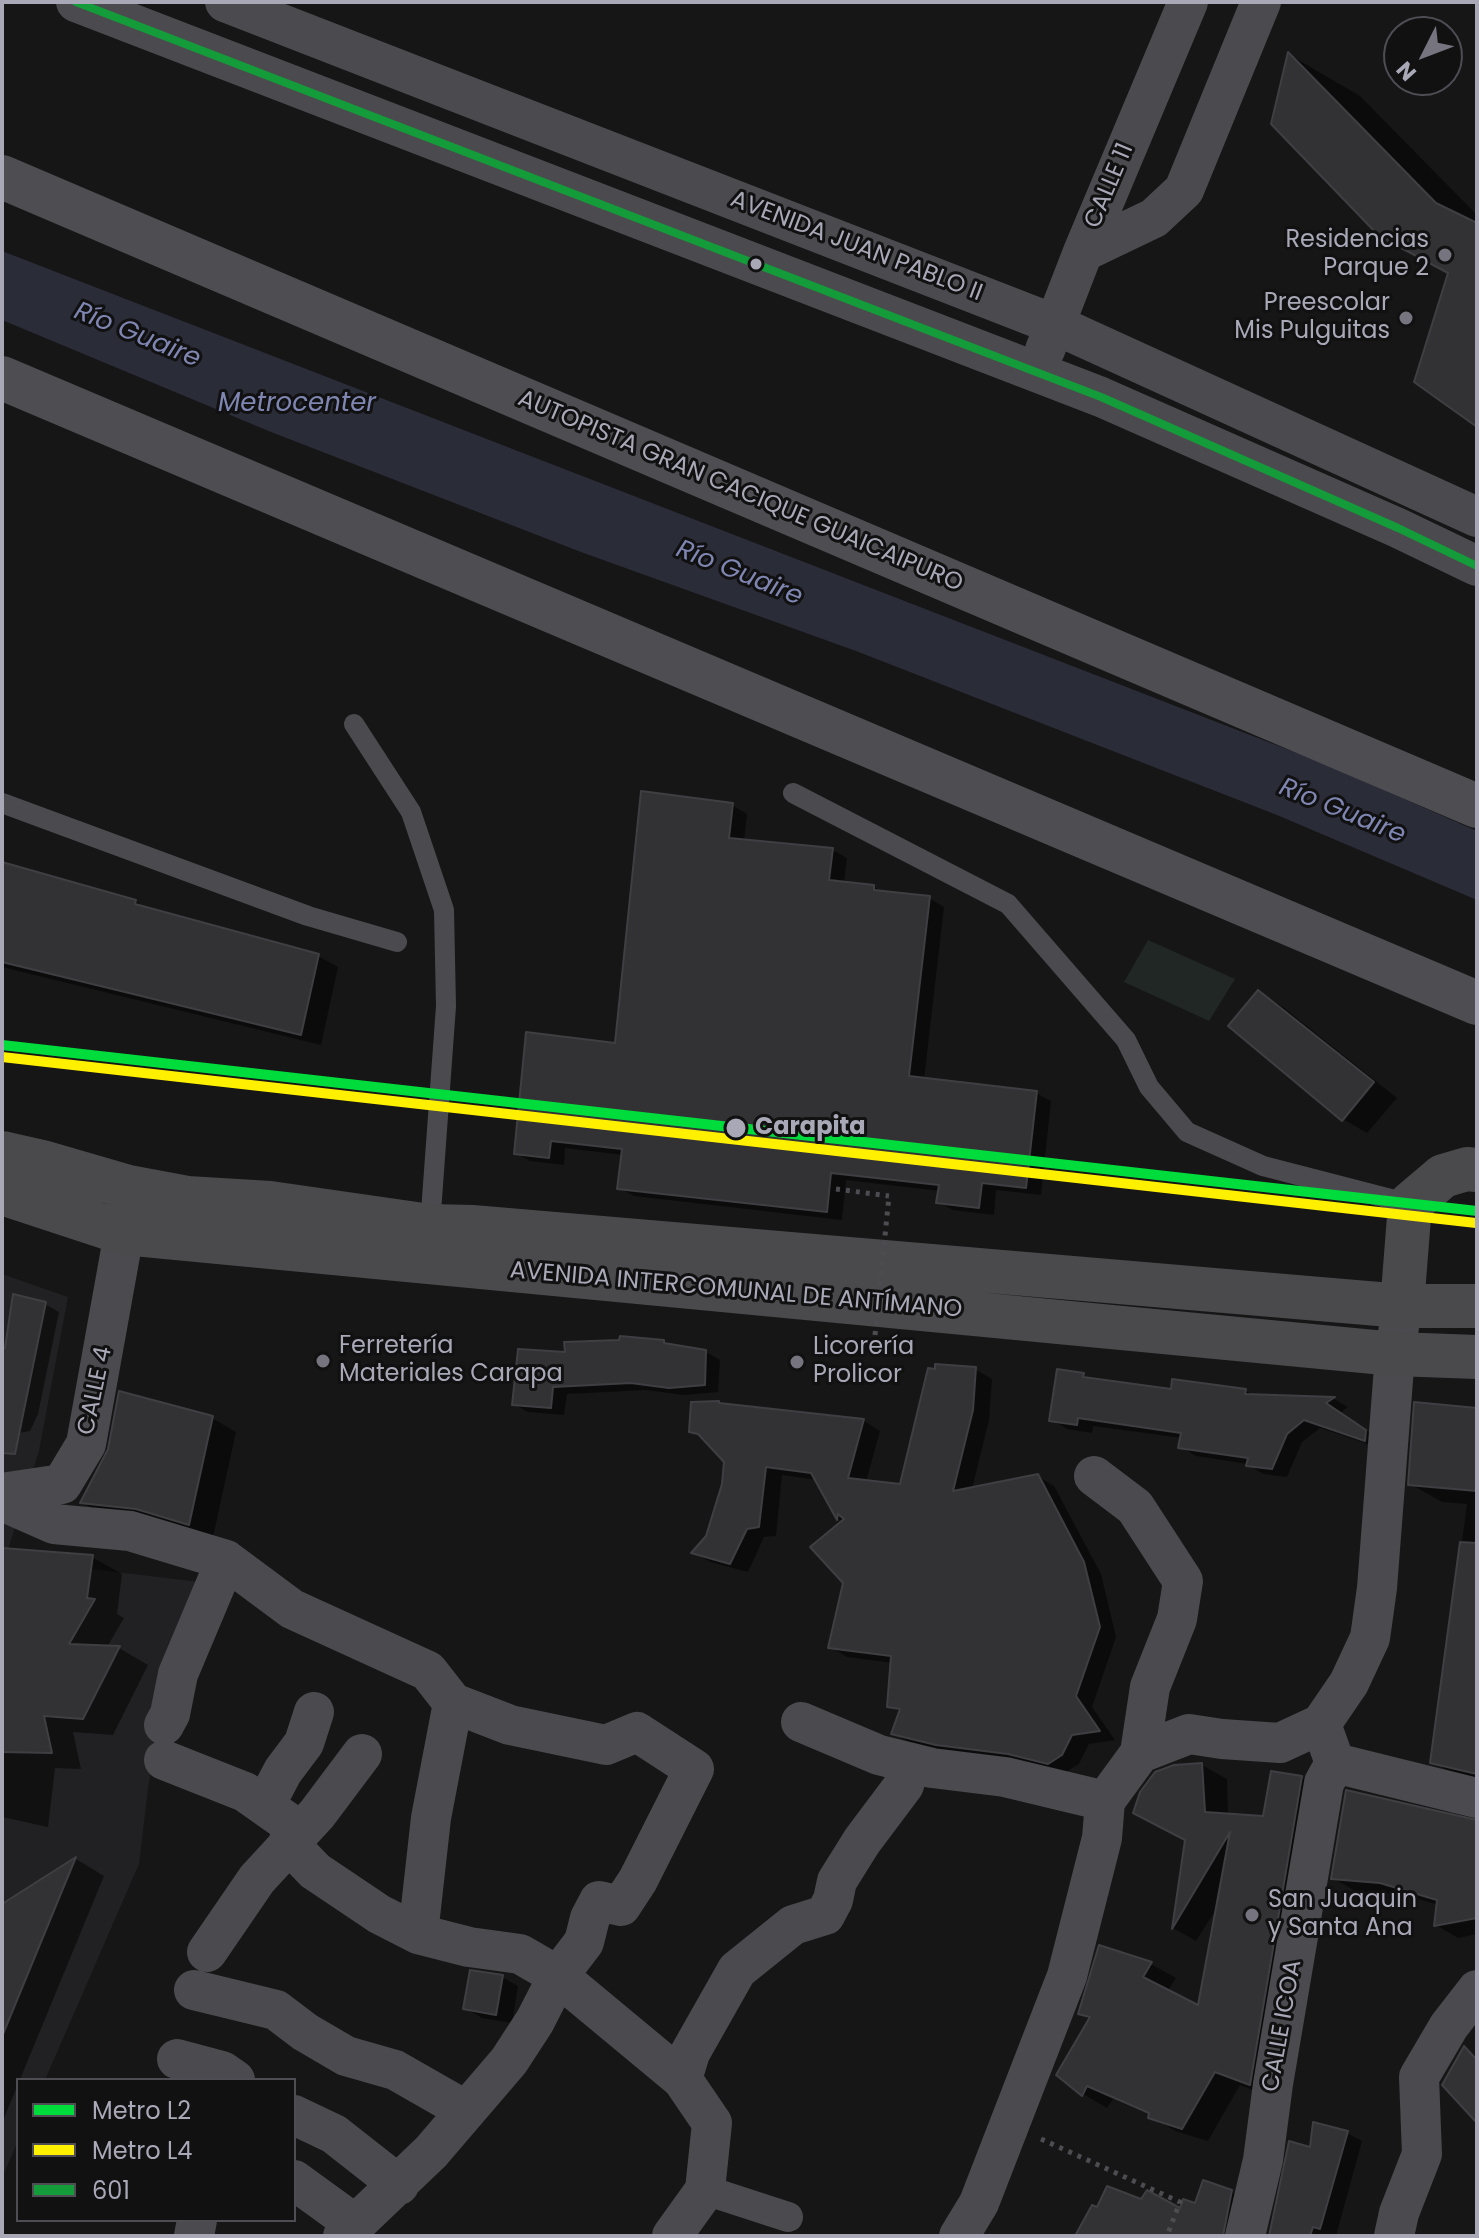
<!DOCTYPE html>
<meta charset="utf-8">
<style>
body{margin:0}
#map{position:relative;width:1479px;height:2238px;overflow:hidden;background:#161617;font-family:Poppins,sans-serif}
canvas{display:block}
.frame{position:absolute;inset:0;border:4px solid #a9a8b7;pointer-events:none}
.legend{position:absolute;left:16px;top:2078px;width:280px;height:144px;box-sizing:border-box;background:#111112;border:2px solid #4e4d54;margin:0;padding:10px 14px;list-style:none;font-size:24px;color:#a9a8b7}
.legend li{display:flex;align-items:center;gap:16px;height:40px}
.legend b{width:40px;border:2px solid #4e4d54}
.north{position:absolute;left:1383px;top:16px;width:80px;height:80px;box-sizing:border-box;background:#111112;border:2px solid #4e4d54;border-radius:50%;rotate:228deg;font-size:22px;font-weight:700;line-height:32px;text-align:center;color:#a9a8b7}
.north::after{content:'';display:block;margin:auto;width:28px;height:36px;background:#76757f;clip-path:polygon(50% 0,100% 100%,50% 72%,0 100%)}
</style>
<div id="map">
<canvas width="1479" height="2238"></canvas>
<div class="frame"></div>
<ul class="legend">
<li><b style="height:10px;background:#00dc3c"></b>Metro L2</li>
<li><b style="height:10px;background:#fff000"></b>Metro L4</li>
<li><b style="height:10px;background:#139c39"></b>601</li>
</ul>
<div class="north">N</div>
</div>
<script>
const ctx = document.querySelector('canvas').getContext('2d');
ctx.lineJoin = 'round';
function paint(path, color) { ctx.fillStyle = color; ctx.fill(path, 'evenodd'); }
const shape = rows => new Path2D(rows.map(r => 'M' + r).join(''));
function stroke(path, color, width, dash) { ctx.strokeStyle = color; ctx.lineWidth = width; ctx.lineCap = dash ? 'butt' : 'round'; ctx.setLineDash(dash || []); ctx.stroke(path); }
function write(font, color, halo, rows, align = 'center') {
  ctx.font = font + ' Poppins,sans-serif'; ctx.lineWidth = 6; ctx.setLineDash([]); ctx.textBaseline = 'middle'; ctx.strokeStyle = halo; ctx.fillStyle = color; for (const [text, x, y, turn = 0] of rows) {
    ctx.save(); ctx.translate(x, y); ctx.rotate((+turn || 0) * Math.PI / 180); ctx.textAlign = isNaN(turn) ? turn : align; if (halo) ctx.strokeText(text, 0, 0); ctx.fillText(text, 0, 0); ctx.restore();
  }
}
paint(shape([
 [2,1274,68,1297,39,1451,5,1559,200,1582,171,1654,148,1789,139,1864,45,2080,18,2080,18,2141,2,2178]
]), '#212022');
paint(shape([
 [1148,940,1235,979,1209,1021,1124,982]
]), '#202724');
paint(shape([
 [2,251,1325,764,1477,831,1477,900,1277,815,856,651,581,552,271,432,2,320]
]), '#2a2c38');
paint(shape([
 [1290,55,1360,96,1477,215,1477,424,1449,274,1380,234],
 [732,805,747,814,744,842,833,850,847,858,844,884,873,887,884,893,929,898,944,907,924,1080,1036,1093,1051,1101,1041,1195,996,1190,994,1215,953,1210,938,1202,940,1191,846,1180,842,1220,634,1196,619,1188,623,1155,565,1148,564,1165,530,1161,516,1153,616,1045],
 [2,877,135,901,151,911,318,956,338,967,321,1045,2,967],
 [1259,993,1283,1007,1397,1098,1367,1133,1343,1119],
 [45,1304,59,1312,38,1414,30,1431,2,1436,2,1350,7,1350],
 [664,1342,671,1346,706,1352,720,1360,718,1392,684,1395,646,1390,567,1394,564,1415,528,1412,514,1404,567,1354],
 [975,1369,992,1379,989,1420,972,1489,1037,1476,1054,1486,1101,1574,1116,1637,1092,1707,1115,1740,1089,1744,1079,1764,1066,1772,955,1754,910,1743,893,1733,901,1712,889,1706,893,1663,847,1657,830,1647,845,1583,843,1522,838,1519,817,1480,782,1475,776,1536,764,1537,748,1572,710,1562,694,1552,708,1537,724,1485,726,1461,707,1440,691,1431,719,1403,724,1406,864,1421,880,1431,866,1482,902,1487],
 [1083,1375,1092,1380,1172,1391,1246,1391,1255,1396,1334,1399,1348,1407,1340,1413,1381,1440,1380,1448,1320,1428,1302,1442,1287,1477,1263,1474,1248,1464,1196,1456,1181,1447,1182,1438,1093,1426,1092,1433,1067,1429,1052,1420],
 [1477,1410,1477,1783,1465,1780,1432,1762,1467,1504,1442,1502,1410,1484],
 [212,1418,236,1432,213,1537,107,1516,83,1503],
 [2,1550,92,1557,122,1574,117,1614,124,1618,107,1647,119,1648,148,1665,113,1735,73,1732,81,1769,55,1768,48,1827,2,1817],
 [1202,1765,1227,1779,1228,1815,1265,1818,1273,1773,1302,1778,1327,1792,1274,2098,1240,2085,1208,2141,1175,2131,1151,2115,1113,2099,1107,2108,1083,2094,1059,2074,1091,2020,1080,2013,1100,1948,1151,1964,1176,1978,1167,1992,1200,2008,1219,1905,1196,1941,1173,1928],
 [1477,1830,1477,1934,1458,1938,1436,1925,1439,1905,1404,1895,1355,1891,1333,1878],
 [76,1859,104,1876,2,2123,2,1906],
 [502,1977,518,1986,512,2023,482,2018,466,2008],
 [1347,2133,1362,2141,1336,2236,1272,2236,1312,2150],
 [1232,2192,1251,2203,1243,2236,1087,2236,1098,2210,1142,2201,1181,2211]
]), '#0007');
const building = shape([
 [1288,52,1436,203,1477,223,1477,427,1414,382,1448,273,1379,236,1271,124,1288,52],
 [641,791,733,803,729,838,833,848,829,880,874,885,874,890,930,896,909,1076,1037,1091,1026,1188,982,1183,979,1208,936,1203,939,1185,831,1173,827,1212,617,1189,622,1149,551,1141,549,1158,514,1154,526,1032,615,1043,641,791],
 [2,862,136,900,135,904,319,954,301,1035,2,962,2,862],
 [1258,990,1374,1082,1342,1121,1228,1026,1258,990],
 [13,1294,46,1302,15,1454,2,1453,2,1348,5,1348,13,1294],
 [620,1336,664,1340,664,1343,706,1350,705,1385,669,1388,631,1383,553,1387,551,1408,512,1405,518,1349,565,1352,564,1342,619,1340,620,1336],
 [935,1364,976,1367,973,1410,953,1491,1038,1474,1084,1562,1100,1627,1076,1696,1100,1731,1072,1735,1062,1755,1048,1764,1008,1754,936,1745,891,1734,900,1709,887,1707,891,1656,828,1648,843,1583,810,1547,844,1519,838,1514,837,1520,811,1473,766,1467,759,1527,747,1529,730,1564,691,1553,706,1536,722,1484,724,1462,698,1434,689,1432,691,1402,719,1401,719,1403,864,1419,848,1478,900,1484,928,1368,935,1369,935,1364],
 [1057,1369,1084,1373,1083,1377,1171,1389,1172,1379,1246,1389,1245,1394,1335,1397,1326,1403,1366,1430,1365,1441,1304,1420,1287,1434,1272,1469,1246,1466,1248,1458,1178,1448,1181,1433,1078,1418,1077,1425,1049,1421,1057,1369],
 [119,1391,213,1416,189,1525,136,1509,80,1503,108,1449,119,1391],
 [1414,1402,1477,1408,1477,1491,1408,1485,1414,1402],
 [1460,1542,1477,1543,1477,1774,1430,1763,1460,1542],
 [2,1548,93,1555,87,1598,95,1599,69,1644,120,1646,83,1719,44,1716,52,1753,2,1752,2,1548],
 [1202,1763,1205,1812,1263,1816,1271,1771,1302,1776,1250,2085,1215,2072,1182,2129,1148,2118,1149,2113,1087,2086,1082,2096,1056,2075,1090,2017,1078,2014,1099,1945,1152,1962,1143,1977,1198,2005,1230,1832,1172,1929,1185,1840,1133,1813,1140,1792,1155,1772,1174,1765,1202,1763],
 [1346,1790,1477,1820,1477,1918,1434,1926,1437,1900,1380,1883,1331,1879,1346,1790],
 [76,1857,3,2034,2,2034,2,1904,76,1857],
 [470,1970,503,1975,496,2015,463,2009,470,1970],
 [1464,2046,1477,2060,1477,2123,1442,2085,1464,2046],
 [1313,2122,1348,2131,1320,2229,1313,2227,1310,2236,1269,2236,1289,2141,1310,2147,1313,2122],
 [1203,2180,1232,2190,1223,2236,1075,2236,1092,2205,1097,2207,1107,2186,1141,2199,1147,2190,1180,2208,1183,2199,1195,2203,1203,2180]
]);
paint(building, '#323234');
stroke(building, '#3f3f43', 2);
stroke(shape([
 [836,1189,889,1196],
 [1041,2139,1180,2202,1167,2236]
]), '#4c4c51', 5, [4, 6]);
stroke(shape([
 [354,724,411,812,444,910,446,1006,430,1226],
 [793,793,1008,904,1126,1040,1149,1087,1187,1132,1263,1166,1410,1204],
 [2,803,308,916,397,942]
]), '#4b4b4f', 20);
stroke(shape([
 [705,2190,788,2217]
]), '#4b4b4f', 30);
stroke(shape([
 [76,2,1101,397,1398,528,1477,566],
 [225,2,1056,325,1477,517],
 [1083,252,1154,218,1184,190,1261,2],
 [1045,350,1083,252,1188,2],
 [1094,1476,1135,1507,1183,1581,1177,1619,1150,1687,1140,1753],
 [2,1493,62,1484,86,1444,124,1233,127,1203],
 [2,1501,54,1524,130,1531,226,1560,292,1609,428,1671,453,1703,510,1725,606,1745,637,1732,694,1769,638,1880,621,1906,599,1901,590,1918,584,1942,558,1976,535,2021,509,2061,431,2152,343,2236],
 [801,1722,879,1755,932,1768,1005,1777,1105,1801],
 [164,1725,170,1714,178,1674,226,1560],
 [164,1760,245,1792,299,1830],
 [1335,1763,1477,1798],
 [265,1805,283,1771,304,1743,314,1712],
 [288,1843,315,1871,379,1914,418,1934,469,1947,520,1954,558,1976,682,2079,712,2123,705,2190,672,2236],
 [418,1934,431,1818,453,1703],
 [207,1952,257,1879,317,1814,362,1754],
 [194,1990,276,2010,305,2032,346,2056,395,2070,465,2110],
 [177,2059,222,2071,235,2080],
 [682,2079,690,2053,737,1970,793,1925,825,1915,833,1900,837,1881,862,1841,904,1785,910,1763],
 [294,2115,334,2134,399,2185],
 [294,2180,356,2225],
 [194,2236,197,2220],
 [959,2236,979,2203,1067,1976,1102,1838,1105,1801,1140,1753,1189,1734,1222,1739,1280,1743,1321,1724,1349,1683,1370,1638,1377,1588,1395,1354,1402,1306],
 [1245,2236,1263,2160,1273,2084,1324,1783,1335,1763,1321,1724],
 [1394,2236,1399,2213,1422,2154,1419,2077,1449,2026,1477,1990]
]), '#4b4b4f', 40);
stroke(shape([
 [2,1153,42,1162,128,1187,187,1198,270,1203,430,1226,472,1227,1402,1306,1477,1306],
 [2,1193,124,1233,1395,1354,1477,1357],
 [1402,1306,1410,1204,1443,1176,1467,1169,1477,1170]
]), '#4a4a4d', 44);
stroke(shape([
 [2,177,1477,806],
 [2,378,1477,1003]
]), '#4e4d51', 44);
stroke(shape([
 [875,1335,889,1196]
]), '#4c4c51', 5, [4, 6]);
stroke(shape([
 [76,2,1101,397,1398,528,1477,566]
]), '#139c39', 8);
stroke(shape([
 [2,1045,1477,1211]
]), '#00dc3c', 10);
stroke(shape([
 [2,1057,1476,1223]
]), '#fff000', 10);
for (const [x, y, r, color] of [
 [1445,255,8,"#76757f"],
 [756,264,7,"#a9a8b7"],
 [1406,318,8,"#76757f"],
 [736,1128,11,"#a9a8b7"],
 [323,1361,8,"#76757f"],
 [797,1362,8,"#76757f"],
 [1252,1915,8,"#76757f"]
]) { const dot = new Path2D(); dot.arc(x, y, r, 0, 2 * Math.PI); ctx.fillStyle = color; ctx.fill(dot); stroke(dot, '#111112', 3); }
write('24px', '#a9a8b7', '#111112', [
 ["CALLE 11",1110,186,-67],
 ["AVENIDA JUAN PABLO II",856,247,21],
 ["AUTOPISTA GRAN CACIQUE GUAICAIPURO",740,492,23],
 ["AVENIDA INTERCOMUNAL DE ANTÍMANO",736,1291,5],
 ["CALLE 4",96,1391,-78],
 ["CALLE ICOA",1283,2026,-80]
]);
write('24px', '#a9a8b7', '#111112', [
 ["Residencias",1429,241,"right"],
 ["Parque 2",1429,269,"right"],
 ["Preescolar",1390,304,"right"],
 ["Mis Pulguitas",1390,332,"right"],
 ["Ferretería",339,1347],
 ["Materiales Carapa",339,1375],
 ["Licorería",813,1348],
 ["Prolicor",813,1376],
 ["San Juaquin",1268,1901],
 ["y Santa Ana",1268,1929]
], 'left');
write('bold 24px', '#a9a8b7', '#111112', [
 ["Carapita",755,1128]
], 'left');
write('italic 26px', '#7f86b2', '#111112', [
 ["Río Guaire",137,336,22],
 ["Metrocenter",297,404],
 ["Río Guaire",739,574,22],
 ["Río Guaire",1342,812,22]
]);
</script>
